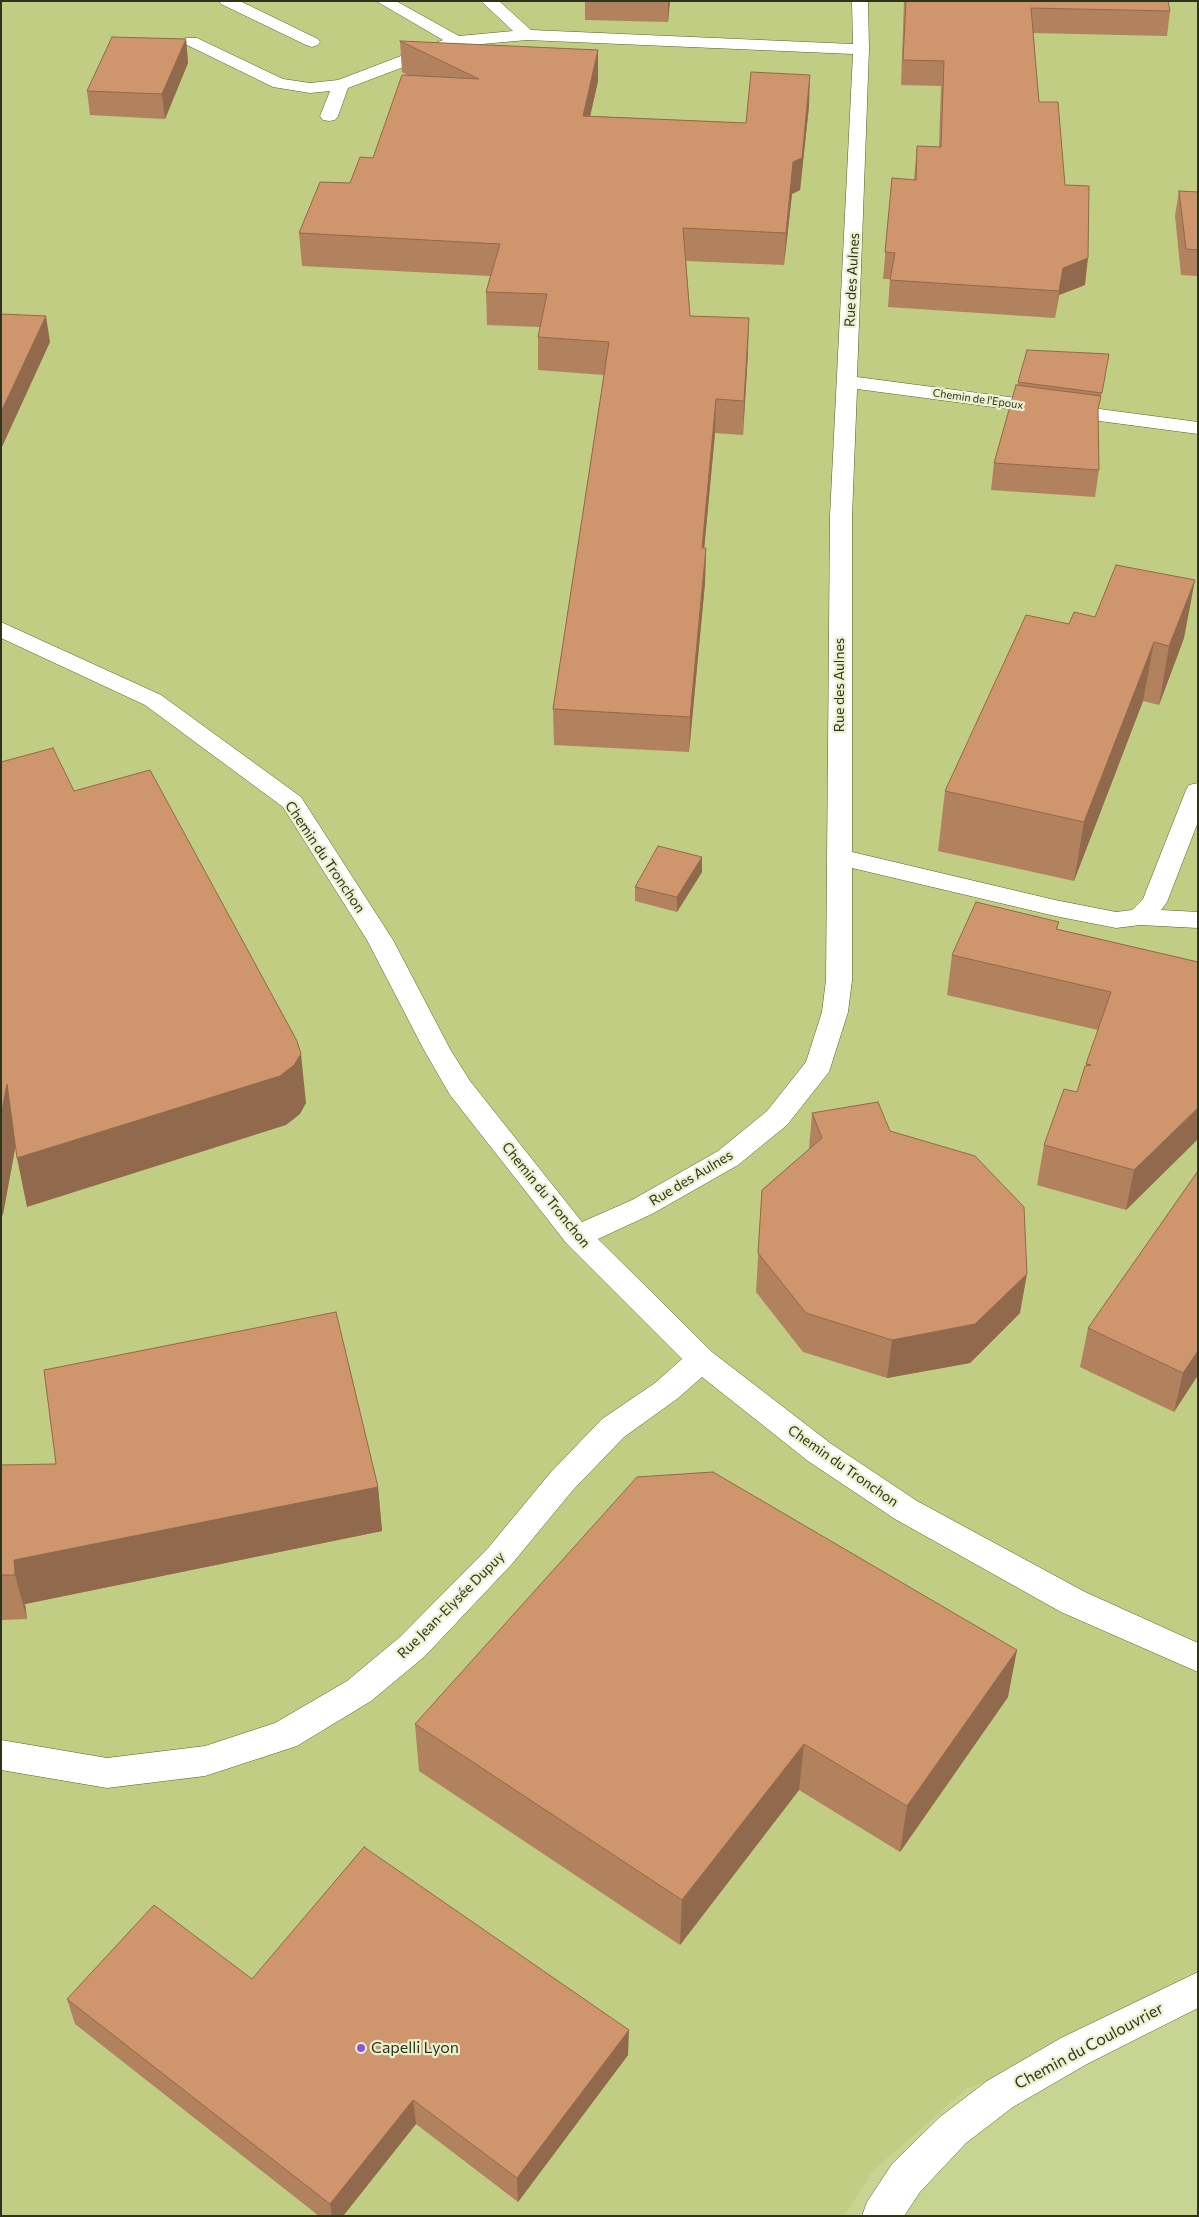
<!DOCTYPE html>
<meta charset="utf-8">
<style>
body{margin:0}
#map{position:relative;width:1199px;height:2217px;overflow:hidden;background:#c8d492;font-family:Commissioner,sans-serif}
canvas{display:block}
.frame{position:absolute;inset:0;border:2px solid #2f3419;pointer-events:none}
</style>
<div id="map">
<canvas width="1199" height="2217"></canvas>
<div class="frame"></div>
</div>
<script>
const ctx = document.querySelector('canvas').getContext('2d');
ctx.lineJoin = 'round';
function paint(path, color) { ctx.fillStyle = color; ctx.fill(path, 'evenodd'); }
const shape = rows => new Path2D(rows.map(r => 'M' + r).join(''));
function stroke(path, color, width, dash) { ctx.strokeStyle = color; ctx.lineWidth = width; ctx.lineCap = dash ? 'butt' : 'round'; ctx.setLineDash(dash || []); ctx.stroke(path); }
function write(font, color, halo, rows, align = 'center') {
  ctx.font = font + ' Commissioner,sans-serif'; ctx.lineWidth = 4.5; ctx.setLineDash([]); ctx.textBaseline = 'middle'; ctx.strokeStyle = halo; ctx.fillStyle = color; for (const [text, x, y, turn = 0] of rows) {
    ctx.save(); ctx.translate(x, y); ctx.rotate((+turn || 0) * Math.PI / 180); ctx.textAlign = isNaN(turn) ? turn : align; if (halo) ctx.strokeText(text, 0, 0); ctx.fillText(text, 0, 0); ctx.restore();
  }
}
paint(shape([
 [1,1,1198,1,1198,2001,966,2089,873,2171,844,2216,1,2216]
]), '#c0cd82');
const minor = shape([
 [219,1,240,1,318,39,320,42,318,45,312,47,306,45,221,4,219,1],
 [376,1,396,1,459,36,513,31,481,1,499,1,531,30,853,44,852,1,868,1,869,49,857,377,1198,422,1198,434,857,389,852,516,852,852,1055,900,1116,912,1132,910,1143,899,1186,790,1189,785,1198,783,1198,822,1167,902,1161,910,1198,912,1198,928,1140,925,1116,928,1055,916,852,868,852,980,848,1012,829,1072,787,1125,738,1165,652,1214,598,1239,712,1352,830,1443,917,1501,1085,1592,1198,1643,1198,1672,1061,1612,895,1519,808,1461,702,1377,677,1399,624,1437,573,1490,511,1565,424,1657,371,1701,297,1746,205,1776,107,1788,1,1770,1,1740,107,1758,205,1746,275,1723,347,1681,400,1637,489,1547,551,1472,602,1419,655,1383,682,1359,567,1244,450,1095,424,1050,367,940,283,807,145,705,1,638,1,622,161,695,301,797,393,940,450,1049,470,1081,582,1222,632,1200,718,1151,767,1111,806,1062,822,1012,826,980,830,516,853,54,527,40,459,46,348,88,338,116,335,120,329,121,323,120,320,116,330,91,310,93,273,87,185,44,183,41,185,38,197,38,283,79,310,83,338,80,443,40,376,1],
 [1198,1972,1198,2008,1087,2064,1013,2107,966,2143,920,2192,904,2216,862,2216,867,2202,892,2164,940,2117,987,2081,1061,2038,1198,1972]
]);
stroke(minor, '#596222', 1);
paint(minor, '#fff');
paint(shape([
 [585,1,670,1,668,22,585,20],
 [904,1,1168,1,1170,11,1167,36,1033,33,1039,102,1065,185,1085,285,1059,295,1055,318,888,307,890,279,883,279,892,178,914,180,917,146,939,147,941,86,901,85],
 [186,39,188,63,165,119,90,115,87,91],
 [400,41,598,50,598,81,590,116,746,123,809,106,800,190,792,194,784,265,686,261,690,316,748,352,743,435,715,433,704,548,706,548,705,583,689,752,554,745,553,709,604,375,538,370,538,337,540,327,487,325,486,292,490,276,302,266,299,233,350,183,373,158,409,76,402,72],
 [1179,191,1198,192,1198,276,1181,275,1175,216],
 [1109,354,1098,411,1099,470,1095,497,991,490,994,463,1018,382],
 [1069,624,1184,638,1159,705,1143,701,1074,881,938,851,945,791],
 [702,872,677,912,635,901,635,887],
 [1059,922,1057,929,1198,962,1198,1139,1126,1210,1037,1185,1044,1145,1077,1092,1098,1030,947,995,952,955],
 [812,1113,890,1131,1020,1313,970,1363,887,1378,803,1352,756,1292,762,1190,809,1149],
 [1198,1171,1198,1375,1174,1412,1080,1367,1088,1328],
 [1,1465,378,1487,382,1531,25,1604,27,1619,1,1620],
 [1008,1697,900,1852,799,1790,680,1945,419,1771,415,1724],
 [252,1979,628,2055,518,2202,416,2124,343,2216,319,2216,75,2024,67,1999]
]), '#b2815e');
paint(shape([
 [668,1,670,1,668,22],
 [186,39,188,63,165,119,162,94],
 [598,50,598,81,583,148,583,116],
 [810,75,809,106,800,190,792,194,784,265,786,233,793,162],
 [1088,258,1085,285,1059,295,1055,318,1059,291,1063,268],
 [46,316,50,342,2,447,1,441,1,412],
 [749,318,748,352,743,435,744,401],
 [716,399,715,433,701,583,702,548],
 [706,548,705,583,689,752,690,717],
 [1195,580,1184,638,1159,705,1169,646],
 [1154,642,1143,701,1074,881,1084,822],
 [702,857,702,872,677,912,677,897],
 [301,1054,306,1103,300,1114,286,1125,27,1207,17,1158],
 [7,1084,18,1133,3,1215,1,1216,1,1115],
 [1198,1108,1198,1139,1126,1210,1134,1170],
 [1027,1274,1020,1313,970,1363,887,1378,892,1340],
 [1198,1351,1198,1375,1174,1412,1183,1373],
 [378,1487,382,1531,25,1604,27,1619,15,1575,14,1560],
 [1017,1650,1008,1697,900,1852,907,1806],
 [804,1744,799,1790,680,1945,682,1900],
 [629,2030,628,2055,518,2202,517,2178],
 [413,2100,416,2124,343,2216,332,2216,330,2204]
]), '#91694c');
const building = shape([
 [906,1,1168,1,1170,11,1031,8,1039,102,1058,102,1065,185,1089,186,1088,258,1063,268,1059,291,890,280,895,253,885,252,892,178,916,180,917,146,941,147,944,61,903,60,906,1],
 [112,37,186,39,162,94,87,91,112,37],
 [400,41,598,50,583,116,746,123,751,72,810,75,802,158,793,162,786,233,683,228,690,316,749,318,744,401,716,399,702,548,706,548,690,717,553,709,609,342,538,337,547,294,486,292,500,244,299,233,320,182,350,183,360,157,373,158,402,75,479,79,400,41],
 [1179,191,1198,192,1198,250,1186,249,1179,191],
 [1,314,46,316,1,412,1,314],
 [1027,350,1109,354,1102,393,1018,382,1027,350],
 [1016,385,1101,396,1098,409,1099,470,994,463,1016,385],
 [1116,565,1195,580,1169,646,1154,642,1084,822,945,791,1026,615,1069,624,1074,612,1095,617,1116,565],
 [53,748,74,791,150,770,297,1041,301,1054,294,1065,280,1076,17,1158,7,1084,1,1115,1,762,53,748],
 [658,846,702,857,677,897,635,887,658,846],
 [976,902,1059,922,1056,929,1198,962,1198,1108,1134,1170,1044,1145,1064,1089,1077,1092,1085,1066,1091,1065,1086,1064,1111,992,952,955,976,902],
 [878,1102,890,1131,975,1156,1024,1207,1027,1274,975,1324,892,1340,806,1313,758,1253,762,1190,822,1138,812,1113,878,1102],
 [1198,1171,1198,1351,1183,1373,1088,1328,1198,1171],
 [336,1312,378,1487,14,1560,15,1575,1,1575,1,1465,56,1464,44,1370,336,1312],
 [713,1472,1017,1650,907,1806,804,1744,682,1900,415,1724,637,1477,713,1472],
 [364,1847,629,2030,517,2178,413,2100,330,2204,67,1999,154,1905,252,1979,364,1847]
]);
paint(building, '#cf966d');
stroke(building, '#91694c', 1);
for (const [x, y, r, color] of [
 [361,2048,5,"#865ad4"]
]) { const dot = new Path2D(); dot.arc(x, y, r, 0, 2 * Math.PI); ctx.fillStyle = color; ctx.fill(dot); stroke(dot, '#eaf1d0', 2); }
write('11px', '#2f3419', '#eaf1d0', [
 ["Chemin de l'Epoux",978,399,8]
]);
write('14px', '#2f3419', '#eaf1d0', [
 ["Rue des Aulnes",852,280,-87],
 ["Rue des Aulnes",839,685,-90],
 ["Chemin du Tronchon",325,857,56],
 ["Rue des Aulnes",691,1178,-31],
 ["Chemin du Tronchon",546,1195,51],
 ["Chemin du Tronchon",843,1466,35],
 ["Rue Jean-Elysée Dupuy",451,1605,-45]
]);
write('16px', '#2f3419', '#eaf1d0', [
 ["Chemin du Coulouvrier",1089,2046,-28]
]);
write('16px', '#2f3419', '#eaf1d0', [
 ["Capelli Lyon",371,2048]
], 'left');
</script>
